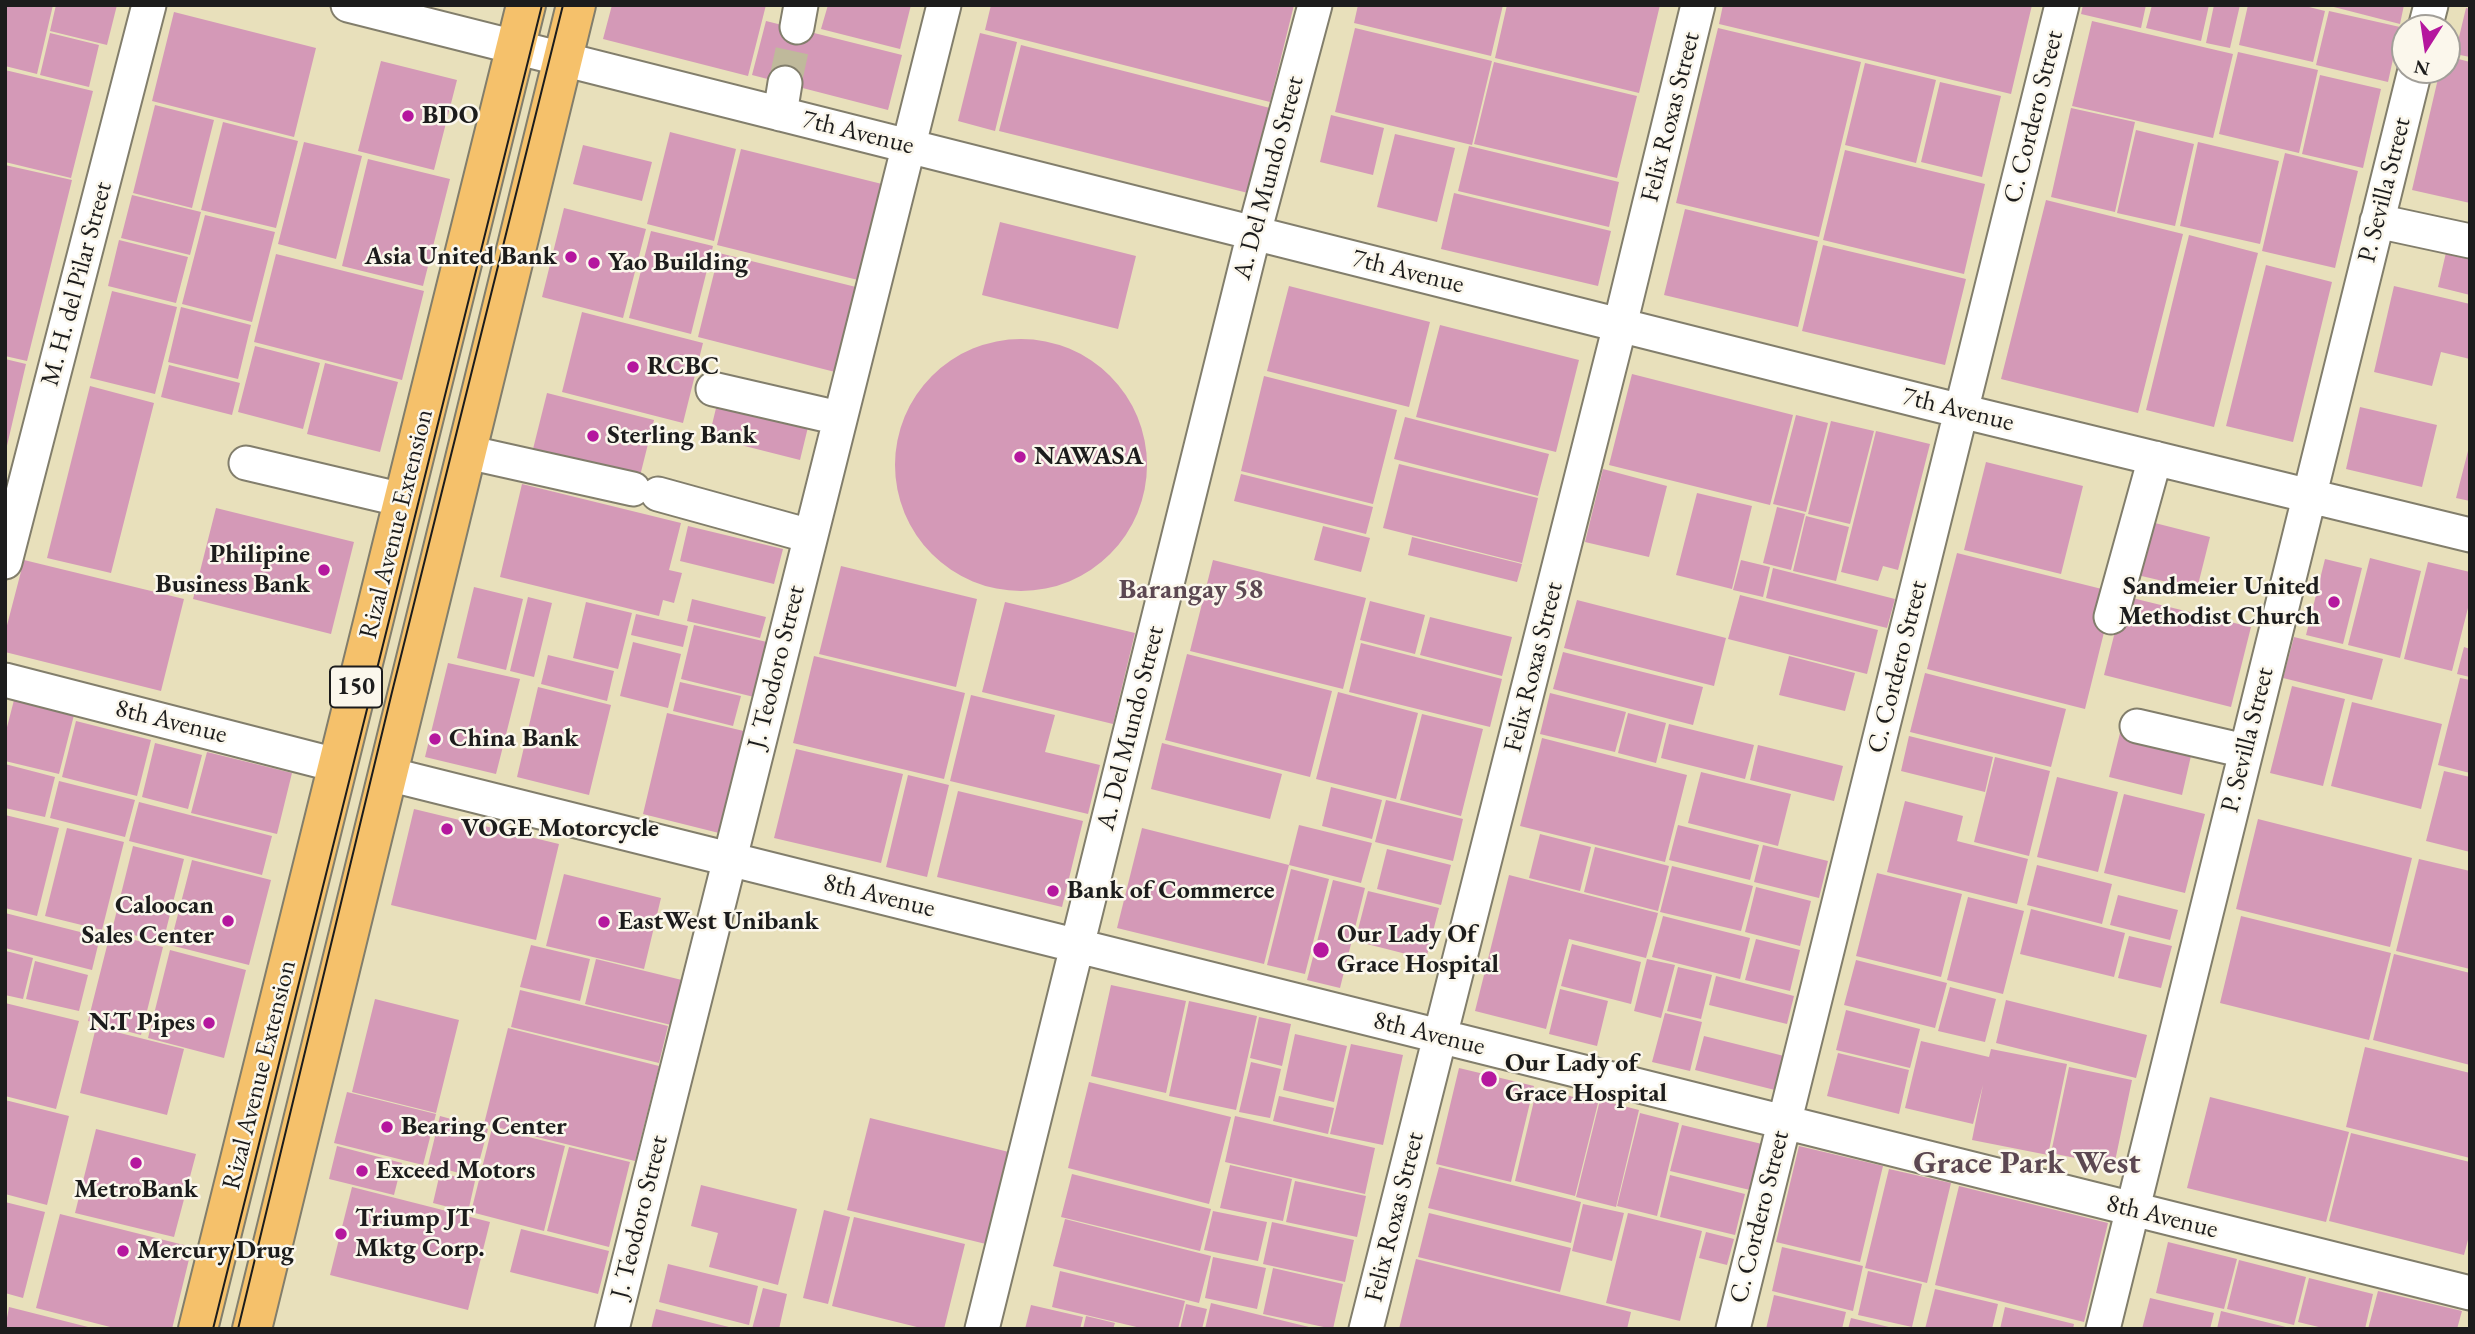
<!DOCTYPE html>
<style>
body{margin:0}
#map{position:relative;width:2475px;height:1334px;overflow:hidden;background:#e8e0bb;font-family:"EB Garamond",serif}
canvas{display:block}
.frame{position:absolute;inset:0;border:7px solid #1c1c1c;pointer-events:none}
.north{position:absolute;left:2391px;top:14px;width:70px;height:70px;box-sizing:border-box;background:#fbf7ec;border:2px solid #a29f99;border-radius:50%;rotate:192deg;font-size:19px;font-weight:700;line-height:28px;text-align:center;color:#1c1c1c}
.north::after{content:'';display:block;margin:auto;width:24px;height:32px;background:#b5179e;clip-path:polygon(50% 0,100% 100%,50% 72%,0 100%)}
</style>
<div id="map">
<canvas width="2475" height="1334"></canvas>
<div class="frame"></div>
<div class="north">N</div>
</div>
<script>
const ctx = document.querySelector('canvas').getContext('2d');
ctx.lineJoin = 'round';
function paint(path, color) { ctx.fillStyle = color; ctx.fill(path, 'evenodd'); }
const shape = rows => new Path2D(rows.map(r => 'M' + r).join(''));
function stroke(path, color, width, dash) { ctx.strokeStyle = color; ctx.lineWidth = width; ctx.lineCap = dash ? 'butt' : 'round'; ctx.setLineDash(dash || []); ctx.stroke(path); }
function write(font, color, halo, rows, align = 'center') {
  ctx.font = font + ' "EB Garamond",serif'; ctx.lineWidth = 5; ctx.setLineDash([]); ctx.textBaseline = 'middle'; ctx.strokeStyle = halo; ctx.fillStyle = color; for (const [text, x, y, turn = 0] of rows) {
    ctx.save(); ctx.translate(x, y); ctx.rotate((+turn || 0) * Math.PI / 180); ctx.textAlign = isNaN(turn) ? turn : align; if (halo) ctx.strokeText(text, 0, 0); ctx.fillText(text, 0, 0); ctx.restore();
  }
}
paint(shape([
 [5,5,53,5,37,74,5,66],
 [56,5,117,5,107,45,50,31],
 [612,5,766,5,748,76,603,39],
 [828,5,911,5,900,49,821,29],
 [991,5,1294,5,1270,102,985,30],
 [1358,5,1503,5,1491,56,1354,23],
 [1507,5,1660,5,1639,93,1495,58],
 [1723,5,2032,5,2011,94,1719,24],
 [2083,5,2146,5,2141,28,2081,14],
 [2152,5,2209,5,2201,41,2146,28],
 [2214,5,2240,5,2230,48,2206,43],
 [2248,5,2301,5,2325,11,2313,62,2239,45],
 [2326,5,2404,5,2400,24],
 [2466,8,2470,9,2470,57,2455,54],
 [2329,11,2400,27,2388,82,2316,65],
 [174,12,316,48,294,137,152,101],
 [766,21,902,55,888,110,752,75],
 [2092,21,2233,54,2213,138,2072,106],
 [1355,28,1492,61,1472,145,1335,112],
 [1718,28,1861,62,1819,237,1676,203],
 [50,33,99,45,89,87,40,75],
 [980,33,1017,42,995,131,958,121],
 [1021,45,1270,108,1248,193,999,131],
 [2238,52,2318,70,2299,153,2219,134],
 [2447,56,2470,62,2470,203,2412,190,2440,70,2447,70],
 [381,61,457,80,434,170,358,151],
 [1494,62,1637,96,1617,178,1474,144],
 [1865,63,1936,80,1916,163,1845,145],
 [5,70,93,91,71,178,5,162],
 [2320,75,2381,89,2363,168,2302,154],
 [1940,82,2001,96,1982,177,1921,162],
 [155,105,214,120,192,208,133,193],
 [2071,108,2135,122,2115,212,2051,197],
 [1331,115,1384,128,1373,175,1320,162],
 [223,122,298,141,276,228,201,210],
 [2136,130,2194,144,2175,226,2117,213],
 [670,132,736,149,714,241,647,224],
 [1395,134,1455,148,1437,222,1377,207],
 [304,142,362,156,336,259,278,244],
 [2198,142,2279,161,2260,244,2180,226],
 [583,145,652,162,642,201,573,184],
 [1469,146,1619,182,1609,227,1458,191],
 [741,149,882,184,858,280,717,245],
 [1845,150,1985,184,1964,274,1823,240],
 [2285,153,2358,171,2335,268,2262,251],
 [368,159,450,179,423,286,342,266],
 [5,165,72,180,27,361,5,356],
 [1454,193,1611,231,1598,286,1441,249],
 [132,195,201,212,190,255,121,238],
 [2046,200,2183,234,2138,413,2001,379],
 [564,208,646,229,623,318,542,297],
 [1685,209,1818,241,1798,327,1664,295],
 [205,215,275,232,252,322,182,304],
 [1000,222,1136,256,1118,329,982,295],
 [651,231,713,246,691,334,629,318],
 [2189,235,2258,253,2214,427,2146,410],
 [119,240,188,257,176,303,108,286],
 [2448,244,2470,249,2470,295,2438,287],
 [1823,245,1966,279,1945,365,1802,331],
 [719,253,856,287,835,372,698,337],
 [276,254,424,291,402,380,254,342],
 [2266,265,2332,282,2293,442,2226,426],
 [1289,286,1430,322,1409,407,1267,371],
 [2394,286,2470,304,2470,359,2441,352,2432,386,2374,372],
 [112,291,177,307,155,394,90,378],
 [181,307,251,325,238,379,168,362],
 [582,312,703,343,683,423,562,392],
 [1440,325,1579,360,1556,452,1416,417],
 '895 465a126 126 0 1 1 252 0a126 126 0 1 1-252 0Z',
 [255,346,320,363,303,429,238,412],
 [5,359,26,364,6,450,5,450],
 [325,363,398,382,380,452,307,434],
 [169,365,240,383,232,415,161,397],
 [1632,374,1793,415,1770,505,1609,465],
 [1264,376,1397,410,1373,504,1241,471],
 [90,386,154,403,111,573,47,558],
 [547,393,654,420,639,480,532,453],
 [718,400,809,423,800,460,709,437],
 [2360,407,2437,425,2422,487,2346,469],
 [1796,415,1828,423,1806,512,1773,504],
 [1405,417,1549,454,1538,496,1394,459],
 [1831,421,1874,431,1850,524,1808,514],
 [1876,431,1930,444,1898,570,1883,566,1878,581,1841,572],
 [2469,447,2470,447,2470,501,2456,498],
 [1986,462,2083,486,2061,574,1964,550],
 [1399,464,1538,498,1522,563,1383,528],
 [1603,469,1667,486,1649,557,1585,542],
 [1241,474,1373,507,1366,534,1234,501],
 [522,484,681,523,669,570,682,573,674,603,663,600,659,616,500,577],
 [1697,493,1752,506,1732,589,1676,575],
 [1777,507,1805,514,1791,570,1763,563],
 [216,508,354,542,331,634,193,599],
 [1806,516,1849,527,1836,581,1793,571],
 [2147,521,2210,537,2197,589,2133,574],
 [688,526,783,549,774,584,680,561],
 [1323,526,1370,538,1361,572,1314,560],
 [1412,537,1522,564,1517,582,1408,555],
 [1957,553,2114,592,2085,709,1927,669],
 [2370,558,2421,571,2400,658,2348,645],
 [2325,559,2362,568,2343,644,2306,635],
 [24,560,184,599,161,691,5,652,5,633],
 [1213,560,1366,598,1343,689,1190,651],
 [1741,560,1770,567,1763,597,1733,590],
 [2428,562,2470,572,2470,600,2452,671,2404,659],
 [841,566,977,599,956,687,819,654],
 [1773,568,1895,599,1887,628,1766,598],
 [474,587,523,599,506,670,457,658],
 [1740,595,1878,630,1867,674,1728,639],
 [2124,596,2251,627,2231,707,2104,675],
 [528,597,552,603,534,677,510,671],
 [692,599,766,617,760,638,687,621],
 [1577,600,1726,638,1714,686,1564,648],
 [1370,601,1425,615,1415,654,1360,640],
 [586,602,632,613,618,669,573,658],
 [1005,602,1135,633,1113,724,982,692],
 [636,614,688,626,683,647,631,635],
 [1430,617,1512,637,1502,676,1420,655],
 [694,625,767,642,754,697,681,679],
 [2294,637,2383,659,2372,700,2283,678],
 [633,642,681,654,668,708,620,696],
 [1361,643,1502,679,1490,727,1349,692],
 [2464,647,2470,649,2470,677,2457,674],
 [1563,652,1703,687,1693,725,1553,689],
 [1187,654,1332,691,1310,777,1165,740],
 [548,655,614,671,607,701,541,684],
 [814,656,965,693,944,779,793,743],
 [1789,656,1855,673,1845,711,1779,695],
 [448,663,520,679,496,774,425,757],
 [1925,673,2066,709,2051,767,1910,732],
 [2460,678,2470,680,2470,773,2438,765],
 [680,682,741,696,733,726,673,711],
 [2292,686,2345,699,2323,786,2270,773],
 [538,687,611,705,589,795,517,777],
 [1338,692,1418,713,1396,799,1316,779],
 [1550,693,1626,712,1615,752,1540,734],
 [971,695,1055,715,1045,752,1100,765,1088,814,950,781],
 [14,700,74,715,59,774,5,761,5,735],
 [2352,702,2442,724,2421,809,2331,786],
 [667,713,748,732,723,834,643,814],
 [1628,713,1666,723,1656,763,1618,753],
 [1422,714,1483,729,1461,816,1400,800],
 [76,721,151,740,137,796,62,777],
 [1669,724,1754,745,1745,779,1661,758],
 [2121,729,2193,747,2182,795,2109,777],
 [1909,736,1993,757,1985,792,1901,771],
 [1542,738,1687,775,1665,862,1520,826],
 [155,743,202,755,188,809,142,797],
 [1162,743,1282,774,1270,819,1151,789],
 [1758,745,1843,766,1834,801,1750,780],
 [796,749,903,774,881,863,774,838],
 [207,752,292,773,277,834,191,813],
 [1995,757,2050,771,2029,856,1974,842],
 [5,764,55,777,45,817,5,808],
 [2444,771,2470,777,2470,852,2426,841],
 [1701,772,1791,794,1778,846,1688,823],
 [908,775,949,785,927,877,886,867],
 [2057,777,2118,792,2098,872,2037,857],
 [59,781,135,800,125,837,50,818],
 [1331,787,1382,800,1372,839,1322,826],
 [958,791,1083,821,1062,907,937,877],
 [2124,794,2205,814,2185,893,2104,873],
 [1386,800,1463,819,1453,861,1375,842],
 [1905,801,1963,816,1957,841,2028,859,2017,904,1887,872],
 [139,802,272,836,262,875,129,841],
 [414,809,559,844,536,940,391,905],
 [5,815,59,828,37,916,5,908],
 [2258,819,2412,858,2390,947,2236,909],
 [1299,825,1372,843,1361,883,1289,865],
 [1678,825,1759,845,1750,880,1669,860],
 [67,828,124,842,102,930,45,916],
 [1142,828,1289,865,1264,964,1117,928],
 [1540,834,1591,847,1580,891,1529,878],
 [1763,845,1828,861,1819,898,1754,882],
 [133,846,184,859,163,942,112,930],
 [1595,847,1669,866,1658,911,1584,892],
 [1387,849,1451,865,1441,905,1377,889],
 [2419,859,2470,871,2470,969,2396,951],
 [192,860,271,880,249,965,170,945],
 [2037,865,2112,884,2102,924,2027,905],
 [1672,866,1753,886,1741,931,1660,912],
 [1291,869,1329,879,1305,974,1267,965],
 [1877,873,1962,894,1941,977,1856,956],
 [564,874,661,898,644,969,546,946],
 [1509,875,1658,913,1646,958,1569,939,1546,1029,1475,1011],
 [1333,880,1365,888,1340,988,1307,980],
 [1756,887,1811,901,1800,946,1745,932],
 [1368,891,1439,908,1426,959,1355,941],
 [2118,895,2178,910,2170,940,2110,925],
 [1968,897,2024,911,2003,994,1947,980],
 [2031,909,2125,933,2114,977,2020,954],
 [5,913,100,937,92,970,5,948],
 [1663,916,1750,938,1740,979,1652,957],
 [2241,916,2391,953,2369,1040,2220,1003],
 [110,934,163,947,141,1035,88,1021],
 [2129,936,2172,946,2161,988,2118,978],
 [1756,939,1800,950,1790,991,1745,980],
 [1572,944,1641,962,1631,1004,1561,986],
 [531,945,590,959,580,1001,520,987],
 [170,950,246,970,224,1058,148,1038],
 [6,951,33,958,23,999,5,995],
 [2394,954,2470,973,2470,1065,2373,1040],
 [596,959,686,981,675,1026,585,1004],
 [1647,959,1675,965,1661,1018,1634,1011],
 [1856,960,1947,983,1935,1028,1844,1005],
 [35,961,88,975,79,1011,26,999],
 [1678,967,1712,975,1701,1019,1667,1011],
 [1716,976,1794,996,1787,1024,1709,1005],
 [1111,985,1186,1001,1166,1093,1091,1076],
 [1950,987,1996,999,1985,1042,1938,1031],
 [1560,989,1608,1001,1597,1046,1549,1034],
 [520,990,668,1026,659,1063,511,1027],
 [375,999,459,1020,436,1113,352,1092],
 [2006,1000,2147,1035,2136,1078,1996,1043],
 [1189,1001,1257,1016,1236,1110,1169,1096],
 [5,1003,79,1021,56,1109,5,1096],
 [1846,1010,1920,1029,1910,1068,1836,1050],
 [1665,1013,1702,1022,1690,1071,1652,1062],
 [1259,1017,1291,1024,1282,1066,1250,1058],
 [96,1027,184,1049,167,1115,80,1093],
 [508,1028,659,1066,635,1161,484,1124],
 [1295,1034,1347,1046,1334,1102,1283,1090],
 [1704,1036,1788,1057,1779,1091,1695,1070],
 [1921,1041,1989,1057,1991,1049,2067,1064,2048,1155,1972,1140,1983,1085,1973,1124,1905,1108],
 [1351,1044,1403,1055,1383,1145,1330,1134],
 [2365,1047,2470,1073,2470,1158,2346,1127],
 [1838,1053,1909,1070,1899,1114,1827,1096],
 [1251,1062,1281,1069,1270,1118,1239,1112],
 [2069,1067,2132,1080,2114,1166,2051,1153],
 [1459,1068,1534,1086,1511,1182,1436,1164],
 [1089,1082,1231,1117,1209,1204,1068,1168],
 [1537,1088,1598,1103,1575,1196,1515,1181],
 [347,1092,436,1114,423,1165,334,1143],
 [1279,1096,1334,1108,1328,1134,1273,1121],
 [2210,1097,2349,1132,2326,1222,2187,1188],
 [5,1100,69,1116,47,1205,5,1194],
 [1600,1100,1639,1110,1616,1207,1576,1197],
 [1640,1113,1679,1123,1657,1216,1617,1206],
 [440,1116,488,1129,475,1177,428,1165],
 [1235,1116,1375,1148,1365,1194,1225,1162],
 [870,1118,1013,1153,990,1245,847,1210],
 [1682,1125,1762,1144,1750,1190,1670,1171],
 [492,1128,565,1146,544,1231,471,1212],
 [96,1129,196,1154,174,1237,75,1213],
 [2351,1133,2470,1162,2470,1232,2464,1255,2329,1221],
 [337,1146,402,1163,394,1195,329,1179],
 [1799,1146,1883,1166,1860,1262,1776,1242],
 [569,1147,630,1162,609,1247,547,1231],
 [1230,1165,1292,1179,1283,1221,1220,1208],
 [1439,1167,1581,1202,1571,1243,1428,1208],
 [1889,1169,1951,1183,1927,1283,1865,1268],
 [440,1173,475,1181,468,1212,433,1203],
 [1072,1174,1211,1209,1200,1251,1061,1217],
 [1670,1175,1745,1194,1735,1235,1660,1217],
 [1295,1181,1366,1196,1357,1237,1286,1222],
 [701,1185,797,1209,778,1285,709,1267,718,1233,691,1226],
 [1959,1186,2108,1223,2084,1322,1935,1285],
 [352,1187,490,1222,468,1310,330,1275],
 [5,1202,45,1212,23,1298,5,1293],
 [1583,1204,1624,1213,1612,1261,1572,1251],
 [824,1210,850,1217,828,1304,803,1298],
 [1213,1211,1267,1222,1258,1261,1204,1250],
 [1429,1213,1571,1248,1560,1292,1418,1257],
 [1628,1213,1702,1231,1680,1321,1606,1303],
 [60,1214,192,1247,172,1329,118,1329,36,1308],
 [854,1217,965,1244,944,1329,925,1329,832,1306],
 [1065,1219,1211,1256,1199,1303,1053,1266],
 [1272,1222,1354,1240,1345,1282,1263,1264],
 [521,1229,609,1251,598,1294,510,1272],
 [1706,1232,1734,1239,1727,1265,1699,1258],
 [2168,1242,2237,1259,2224,1309,2156,1293],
 [1782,1247,1863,1266,1853,1311,1772,1291],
 [1213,1257,1266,1268,1257,1309,1205,1298],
 [1416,1259,1631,1312,1627,1329,1399,1329],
 [2239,1260,2306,1277,2294,1325,2227,1309],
 [668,1264,758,1286,749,1325,659,1302],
 [1273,1268,1343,1284,1333,1329,1263,1314],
 [1060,1271,1185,1301,1178,1329,1145,1329,1052,1307],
 [1868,1271,1922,1284,1912,1327,1858,1315],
 [2309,1278,2373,1294,2365,1329,2327,1329,2298,1322],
 [763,1288,787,1294,779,1329,752,1329],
 [1935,1289,1998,1304,1992,1329,1925,1329],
 [2378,1291,2462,1311,2457,1329,2368,1329],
 [1774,1295,1846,1312,1842,1329,1766,1329],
 [2150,1298,2214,1313,2210,1329,2142,1329],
 [1211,1303,1313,1328,1313,1329,1205,1329],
 [1186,1304,1207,1309,1202,1329,1180,1329],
 [1031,1305,1083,1317,1080,1329,1025,1329],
 [9,1307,92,1328,92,1329,5,1329],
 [2005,1307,2074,1324,2073,1329,2000,1329],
 [656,1309,733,1328,732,1329,651,1329],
 [2221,1311,2290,1328,2290,1329,2217,1329],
 [1086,1316,1115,1323,1113,1329,1083,1329],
 [1851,1318,1893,1328,1893,1329,1848,1329]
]), '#d499b7');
stroke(shape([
 [785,83,797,27]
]), '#bfb99b', 33, [33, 17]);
const minor = shape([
 [348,5,1961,411,2470,535],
 [797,27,801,5],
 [2425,28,2431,5],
 [780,114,785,83],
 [2377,221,2470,241],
 [713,389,839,418],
 [467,452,633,489],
 [246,463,403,500],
 [658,494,810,536],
 [5,562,149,5],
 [2111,617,2155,458],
 [5,680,336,765],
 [2137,726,2245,751],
 [388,774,2470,1293],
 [612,1329,944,5],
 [982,1329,1254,233,1315,5],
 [1366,1329,1620,325,1698,5],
 [1733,1329,2062,5],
 [2103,1329,2415,70]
]);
const major = shape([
 [198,1329,526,5],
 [252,1329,576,5]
]);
stroke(minor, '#827e6c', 37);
stroke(major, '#827e6c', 42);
stroke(minor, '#fff', 33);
stroke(major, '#f5c16b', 38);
stroke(shape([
 [213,1329,542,5],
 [238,1329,392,692,563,5]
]), '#1c1c1c', 2);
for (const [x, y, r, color] of [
 [408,116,7,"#b5179e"],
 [571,257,7,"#b5179e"],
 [594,263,7,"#b5179e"],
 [633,367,7,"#b5179e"],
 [593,436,7,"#b5179e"],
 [1020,457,7,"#b5179e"],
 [324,570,7,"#b5179e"],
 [2334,602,7,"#b5179e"],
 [435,739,7,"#b5179e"],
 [447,829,7,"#b5179e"],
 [1053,891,7,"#b5179e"],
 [228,921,7,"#b5179e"],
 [604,922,7,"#b5179e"],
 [1321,950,9,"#b5179e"],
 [209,1023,7,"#b5179e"],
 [1489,1079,9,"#b5179e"],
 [387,1127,7,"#b5179e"],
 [136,1163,7,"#b5179e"],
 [362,1171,7,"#b5179e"],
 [341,1234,7,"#b5179e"],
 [123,1251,7,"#b5179e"]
]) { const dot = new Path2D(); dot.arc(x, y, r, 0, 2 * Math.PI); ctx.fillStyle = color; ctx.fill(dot); stroke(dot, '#fbf7ec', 2.5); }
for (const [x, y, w] of [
 [356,687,52]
]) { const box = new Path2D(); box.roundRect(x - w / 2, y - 20.5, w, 41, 5); ctx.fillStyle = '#fbf7ec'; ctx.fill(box); stroke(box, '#1c1c1c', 2); }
write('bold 24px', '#1c1c1c', null, [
 ["150",356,687]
]);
write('bold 26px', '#1c1c1c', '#fbf7ec', [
 ["BDO",422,116],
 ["Asia United Bank",557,257,"right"],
 ["Yao Building",608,263],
 ["RCBC",647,367],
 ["Sterling Bank",607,436],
 ["NAWASA",1034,457],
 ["Philipine",310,555,"right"],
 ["Business Bank",310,585,"right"],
 ["Sandmeier United",2320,587,"right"],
 ["Methodist Church",2320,617,"right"],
 ["China Bank",449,739],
 ["VOGE Motorcycle",461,829],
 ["Bank of Commerce",1067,891],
 ["Caloocan",214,906,"right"],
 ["Sales Center",214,936,"right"],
 ["EastWest Unibank",618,922],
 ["Our Lady Of",1337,935],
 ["Grace Hospital",1337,965],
 ["N.T Pipes",195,1023,"right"],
 ["Our Lady of",1505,1064],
 ["Grace Hospital",1505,1094],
 ["Bearing Center",401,1127],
 ["Exceed Motors",376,1171],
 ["MetroBank",136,1190,"center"],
 ["Triump JT",355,1219],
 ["Mktg Corp.",355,1249],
 ["Mercury Drug",137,1251]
], 'left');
write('26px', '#1c1c1c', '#fbf7ec', [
 ["Felix Roxas Street",1671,117,-76],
 ["C. Cordero Street",2034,117,-76],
 ["7th Avenue",858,133,14],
 ["A. Del Mundo Street",1269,178,-75],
 ["P. Sevilla Street",2385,190,-76],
 ["7th Avenue",1408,272,14],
 ["M. H. del Pilar Street",77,284,-75],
 ["7th Avenue",1958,410,14],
 ["Rizal Avenue Extension",397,524,-76],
 ["J. Teodoro Street",777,667,-76],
 ["Felix Roxas Street",1534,667,-76],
 ["C. Cordero Street",1898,667,-76],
 ["8th Avenue",171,722,14],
 ["A. Del Mundo Street",1131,728,-76],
 ["P. Sevilla Street",2248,740,-76],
 ["8th Avenue",879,896,14],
 ["8th Avenue",1429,1034,14],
 ["Rizal Avenue Extension",260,1075,-76],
 ["J. Teodoro Street",640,1217,-76],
 ["Felix Roxas Street",1395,1217,-76],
 ["C. Cordero Street",1760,1217,-76],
 ["8th Avenue",2162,1217,14]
]);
write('bold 28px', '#5c4852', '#fbf7ec', [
 ["Barangay 58",1191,590]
]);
write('bold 33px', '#5c4852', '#fbf7ec', [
 ["Grace Park West",2027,1164]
]);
</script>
